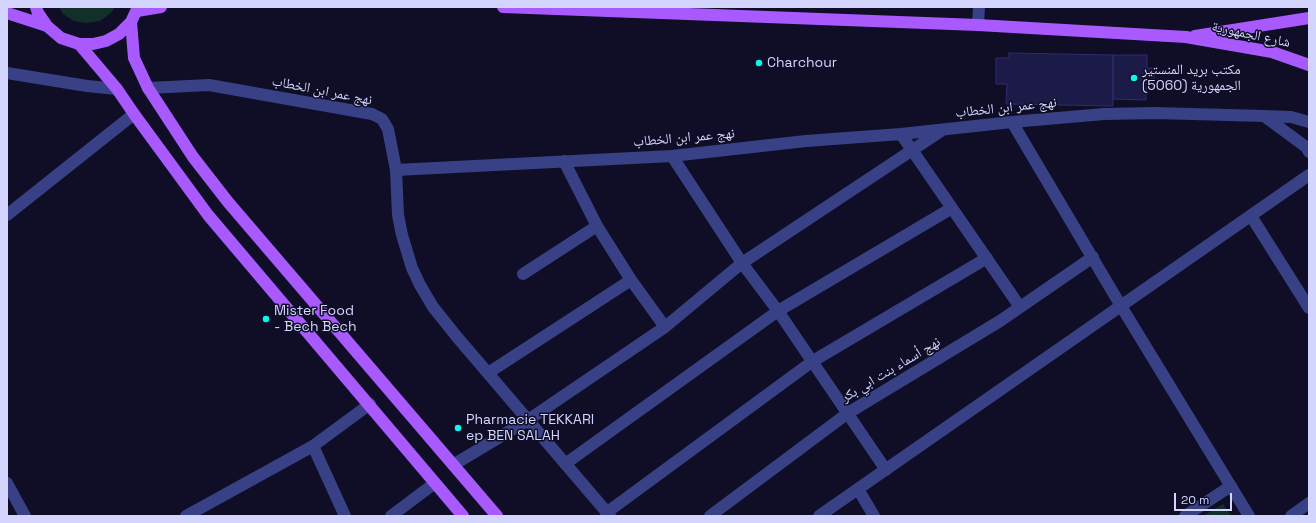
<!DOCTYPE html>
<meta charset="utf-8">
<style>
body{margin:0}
#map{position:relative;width:1316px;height:523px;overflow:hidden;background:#0f0e26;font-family:"Space Grotesk",sans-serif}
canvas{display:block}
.frame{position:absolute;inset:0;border:8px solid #d3d5ff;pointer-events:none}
.scale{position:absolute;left:1174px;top:493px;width:58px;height:18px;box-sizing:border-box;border:2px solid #d3d5ff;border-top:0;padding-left:5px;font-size:12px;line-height:14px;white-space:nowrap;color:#d3d5ff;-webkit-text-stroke:3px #0f0e26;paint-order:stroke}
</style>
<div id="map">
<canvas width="1316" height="523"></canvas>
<div class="frame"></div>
<div class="scale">20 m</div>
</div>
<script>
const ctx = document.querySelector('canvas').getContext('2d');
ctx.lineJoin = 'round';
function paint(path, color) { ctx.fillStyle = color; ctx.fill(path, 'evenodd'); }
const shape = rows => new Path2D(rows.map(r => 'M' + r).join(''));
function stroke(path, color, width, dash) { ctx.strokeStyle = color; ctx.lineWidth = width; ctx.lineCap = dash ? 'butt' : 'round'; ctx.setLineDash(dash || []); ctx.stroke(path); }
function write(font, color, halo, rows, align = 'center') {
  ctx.font = font + ' "Space Grotesk","Noto Naskh Arabic",sans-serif'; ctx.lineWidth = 3; ctx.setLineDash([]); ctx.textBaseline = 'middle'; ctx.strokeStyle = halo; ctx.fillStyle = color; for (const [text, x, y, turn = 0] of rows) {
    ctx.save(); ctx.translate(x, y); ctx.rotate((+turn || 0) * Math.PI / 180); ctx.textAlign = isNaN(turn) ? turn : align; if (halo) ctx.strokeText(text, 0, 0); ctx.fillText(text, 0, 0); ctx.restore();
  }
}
paint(shape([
 [59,7,115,7,111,13,100,21,87,23,74,21,63,14],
 [1223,504,1231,516,1203,516]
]), '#11302a');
const building = shape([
 [1009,53,1113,55,1113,106,1006,104,1007,84,996,84,996,58,1009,58,1009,53],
 [1113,55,1147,55,1147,68,1154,68,1154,88,1146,88,1146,100,1113,99,1113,55]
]);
paint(building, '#1c1a47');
stroke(building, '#2e2b74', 1);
stroke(shape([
 [978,25,979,7],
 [7,73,87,86,117,89],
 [148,88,209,85,372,114,382,119,388,129,396,170,672,156,806,141,901,134,1012,122,1104,114,1156,113,1264,116,1291,117,1309,122],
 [1264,116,1306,147,1309,152],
 [1012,122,1121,306,1249,516],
 [901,134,1020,307],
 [672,156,742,263,778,311,886,470],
 [564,161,597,226,631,280,665,327],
 [396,170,398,215,402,235,412,268,420,285,433,307,457,337,610,516],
 [7,215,134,114],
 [1251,216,1309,308],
 [523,274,597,226],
 [488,373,631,280],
 [313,446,345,516],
 [565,464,778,311,952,208],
 [453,465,528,420,665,327,742,263,941,131],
 [7,483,25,516],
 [858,489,874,516],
 [606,513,813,361,987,258],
 [186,516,313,446,370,404],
 [391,516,435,483],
 [710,516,848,413,1000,321,1093,257],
 [819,516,1309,175],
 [1185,516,1231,486],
 [1291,516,1309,503]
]), '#384186', 12);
stroke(shape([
 [36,7,38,13,47,26,61,38,79,44,93,44,106,41,119,34,131,22,138,7],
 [503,7,978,25,1186,37,1272,52,1309,65],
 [137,11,161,7],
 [7,13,47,26],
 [131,22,134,58,148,88,193,157,228,202,497,516],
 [1195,36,1309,18],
 [79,44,117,89,134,114,208,215,463,516]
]), '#a85aff', 12);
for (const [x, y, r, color] of [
 [759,63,4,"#00fef0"],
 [1134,78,4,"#00fef0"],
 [266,319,4,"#00fef0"],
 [458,428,4,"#00fef0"]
]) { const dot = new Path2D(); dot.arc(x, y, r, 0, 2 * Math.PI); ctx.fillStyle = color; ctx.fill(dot); stroke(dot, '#0f0e26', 1.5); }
write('14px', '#d3d5ff', '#0f0e26', [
 ["شارع الجمهورية",1251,35,12],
 ["نهج عمر ابن الخطاب",322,91,11],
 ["نهج عمر ابن الخطاب",1006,108,-6],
 ["نهج عمر ابن الخطاب",684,138,-5],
 ["نهج أسماء بنت ابي بكر",891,370,-31]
]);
write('14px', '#d3d5ff', '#0f0e26', [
 ["Charchour",767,63],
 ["مكتب بريد المنستير",1142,70],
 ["الجمهورية (5060)",1142,86],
 ["Mister Food",274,311],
 ["- Bech Bech",274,327],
 ["Pharmacie TEKKARI",466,420],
 ["ep BEN SALAH",466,436]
], 'left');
</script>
